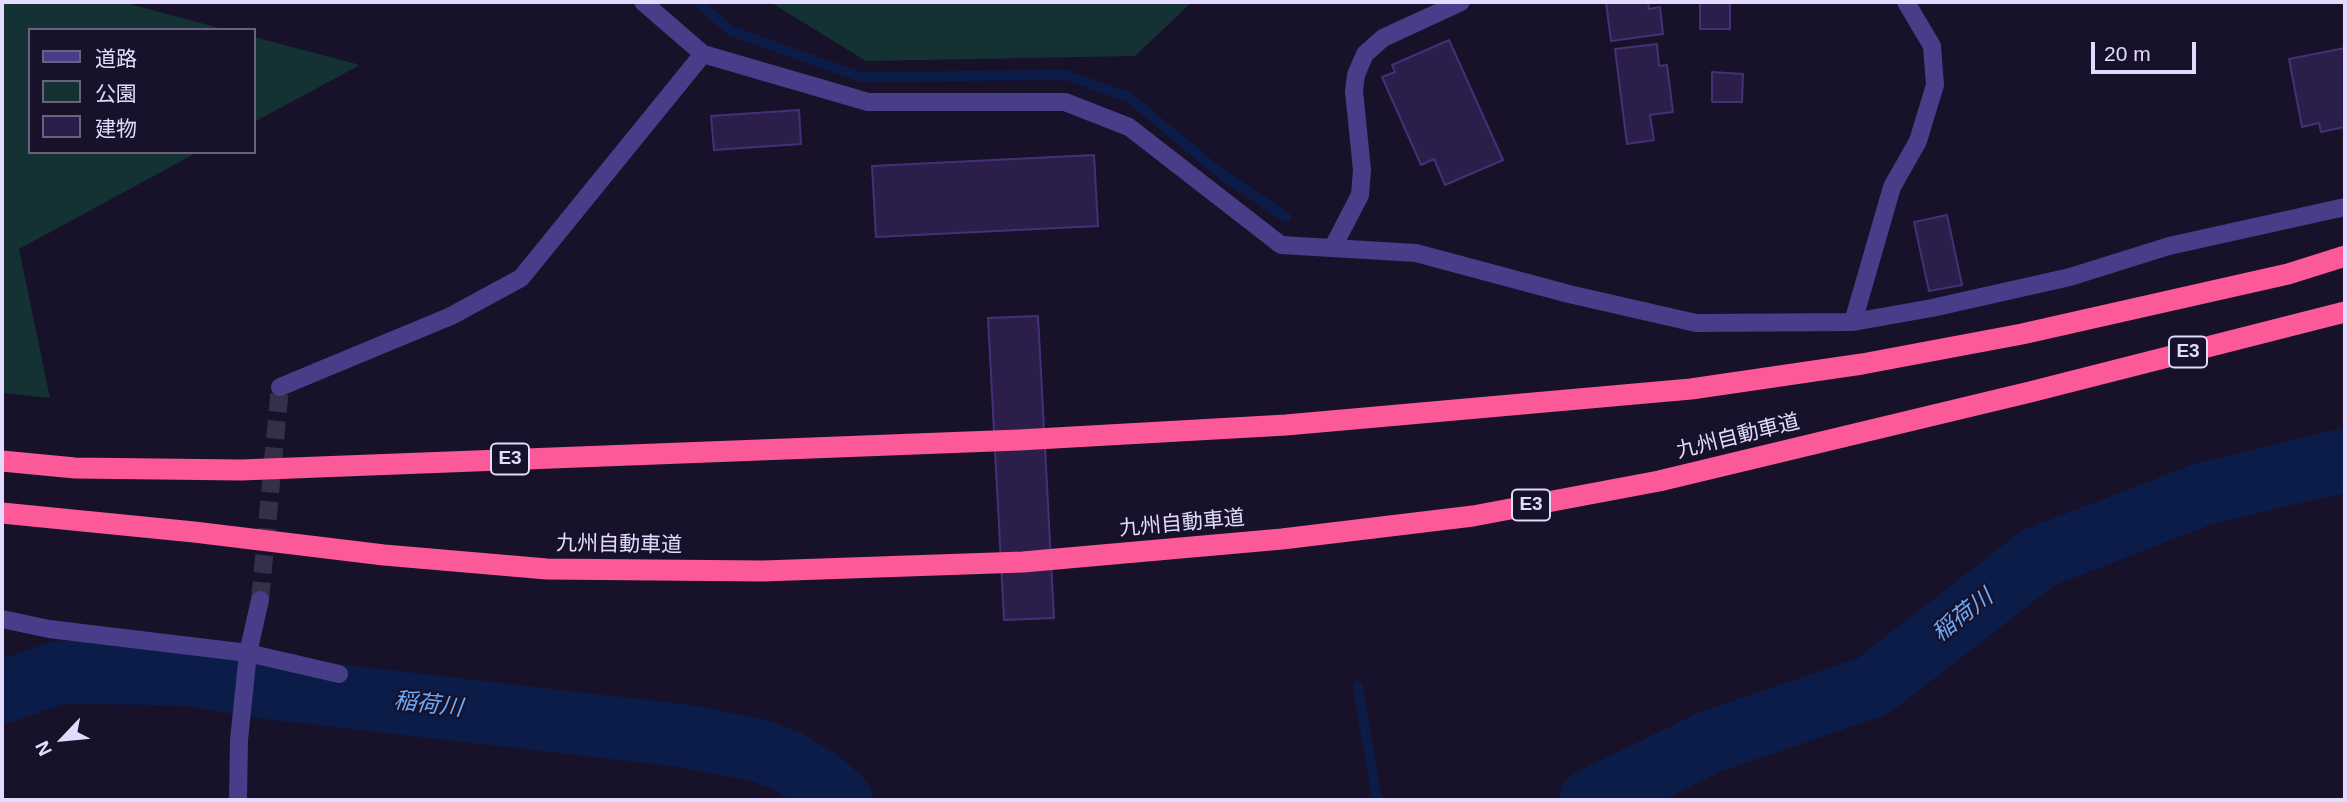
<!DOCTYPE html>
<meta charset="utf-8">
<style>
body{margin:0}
#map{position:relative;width:2347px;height:802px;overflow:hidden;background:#18112a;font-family:Helvetica,"Noto Sans JP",sans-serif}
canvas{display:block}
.frame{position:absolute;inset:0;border:4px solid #e2dbfe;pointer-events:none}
.legend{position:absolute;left:28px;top:28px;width:228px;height:126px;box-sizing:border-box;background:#18112a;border:2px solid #69627f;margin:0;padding:9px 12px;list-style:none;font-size:21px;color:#e2dbfe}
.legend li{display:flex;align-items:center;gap:14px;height:35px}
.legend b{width:35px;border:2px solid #69627f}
.north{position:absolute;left:28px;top:704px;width:70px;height:70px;-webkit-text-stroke:5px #18112a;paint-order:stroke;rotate:244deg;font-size:19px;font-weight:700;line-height:28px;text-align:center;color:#e2dbfe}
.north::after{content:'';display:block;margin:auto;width:24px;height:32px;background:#e2dbfe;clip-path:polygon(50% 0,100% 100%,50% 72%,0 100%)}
.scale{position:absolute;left:2091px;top:42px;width:105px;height:32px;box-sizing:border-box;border:4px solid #e2dbfe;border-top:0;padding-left:9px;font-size:21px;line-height:24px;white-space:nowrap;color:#e2dbfe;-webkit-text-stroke:5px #18112a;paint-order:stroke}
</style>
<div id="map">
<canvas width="2347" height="802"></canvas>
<div class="frame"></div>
<ul class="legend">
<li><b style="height:9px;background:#473d88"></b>道路</li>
<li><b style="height:19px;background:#143234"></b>公園</li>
<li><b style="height:19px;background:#2b1e4a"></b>建物</li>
</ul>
<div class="north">N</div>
<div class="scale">20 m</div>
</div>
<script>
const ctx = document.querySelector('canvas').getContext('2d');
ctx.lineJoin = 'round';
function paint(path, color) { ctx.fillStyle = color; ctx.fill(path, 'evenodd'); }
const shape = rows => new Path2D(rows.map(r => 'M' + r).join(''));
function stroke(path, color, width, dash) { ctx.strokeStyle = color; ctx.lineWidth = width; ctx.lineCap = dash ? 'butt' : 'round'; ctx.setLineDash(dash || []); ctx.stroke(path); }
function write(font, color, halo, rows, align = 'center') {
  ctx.font = font + ' Helvetica,"Noto Sans JP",sans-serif'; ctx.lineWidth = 5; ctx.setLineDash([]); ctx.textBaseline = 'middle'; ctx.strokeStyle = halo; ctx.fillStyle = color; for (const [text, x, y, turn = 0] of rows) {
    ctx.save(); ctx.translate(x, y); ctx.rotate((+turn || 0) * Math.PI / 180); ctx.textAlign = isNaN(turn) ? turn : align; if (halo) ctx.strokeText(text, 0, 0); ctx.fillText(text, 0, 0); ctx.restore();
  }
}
paint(shape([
 [2,2,122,2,227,30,30,30,30,152,198,152,19,249,50,398,2,393],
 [770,2,1192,2,1135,56,866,61],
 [254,37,360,65,254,122]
]), '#143234');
stroke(shape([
 [698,2,731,31,861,77,1066,75,1130,98,1220,173,1286,217],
 [1358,687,1377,800]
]), '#0c1c48', 10);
stroke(shape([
 [2,692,60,672,183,674,271,688,685,736,761,751,789,762,820,781,841,800],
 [1591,800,1710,742,1873,686,2038,558,2203,494,2345,460]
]), '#0c1c48', 63);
const building = shape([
 [1606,2,1648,2,1649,9,1660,7,1663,34,1611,41,1606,2],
 [1700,2,1730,2,1730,29,1700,29,1700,2],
 [1449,40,1503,160,1445,185,1434,159,1421,165,1382,77,1395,72,1392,65,1449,40],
 [1657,44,1659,66,1667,65,1673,112,1650,115,1654,140,1627,144,1615,49,1657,44],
 [2345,48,2345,127,2321,132,2319,123,2302,127,2289,59,2345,48],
 [1712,72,1743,74,1742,102,1712,102,1712,72],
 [799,110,801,144,714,150,711,116,799,110],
 [1094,155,1098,226,876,237,872,166,1094,155],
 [1947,215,1962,285,1929,291,1914,222,1947,215],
 [1038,316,1054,618,1004,620,988,318,1038,316]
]);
paint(building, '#2b1e4a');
stroke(building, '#453076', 2);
stroke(shape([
 [260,600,280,387]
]), '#362f4a', 18, [18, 9]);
stroke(shape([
 [643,2,703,54,868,102,1065,102,1129,127,1281,245,1416,253,1569,294,1696,323,1853,322,1932,308,2070,277,2169,246,2345,207],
 [1333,247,1360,195,1362,170,1354,91,1356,75,1365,54,1383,38,1461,2],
 [1853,322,1892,187,1918,141,1935,85,1932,46,1906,2],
 [280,387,451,316,521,278,703,54],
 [2,619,49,629,248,653,339,674],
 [238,800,239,740,248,653,260,600]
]), '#473d88', 18);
stroke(shape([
 [2,461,75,468,241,470,1019,440,1286,425,1691,389,1862,364,2022,334,2288,274,2345,256],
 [2,513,194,532,384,555,547,569,763,571,1023,562,1282,539,1473,516,1659,481,2030,392,2345,312]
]), '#fb5997', 21);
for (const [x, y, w] of [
 [2188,352,38],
 [510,459,38],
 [1531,505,38]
]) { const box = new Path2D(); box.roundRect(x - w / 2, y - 15.5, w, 31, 5); ctx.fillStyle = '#18112a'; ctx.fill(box); stroke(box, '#e2dbfe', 2); }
write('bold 19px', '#e2dbfe', null, [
 ["E3",2188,352],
 ["E3",510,459],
 ["E3",1531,505]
]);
write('21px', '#e2dbfe', '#18112a', [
 ["九州自動車道",1738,437,-14],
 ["九州自動車道",1182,524,-5],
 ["九州自動車道",619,545,1]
]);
write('italic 23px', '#6babfc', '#18112a', [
 ["稲荷川",1963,616,-38],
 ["稲荷川",428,705,7]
]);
</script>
